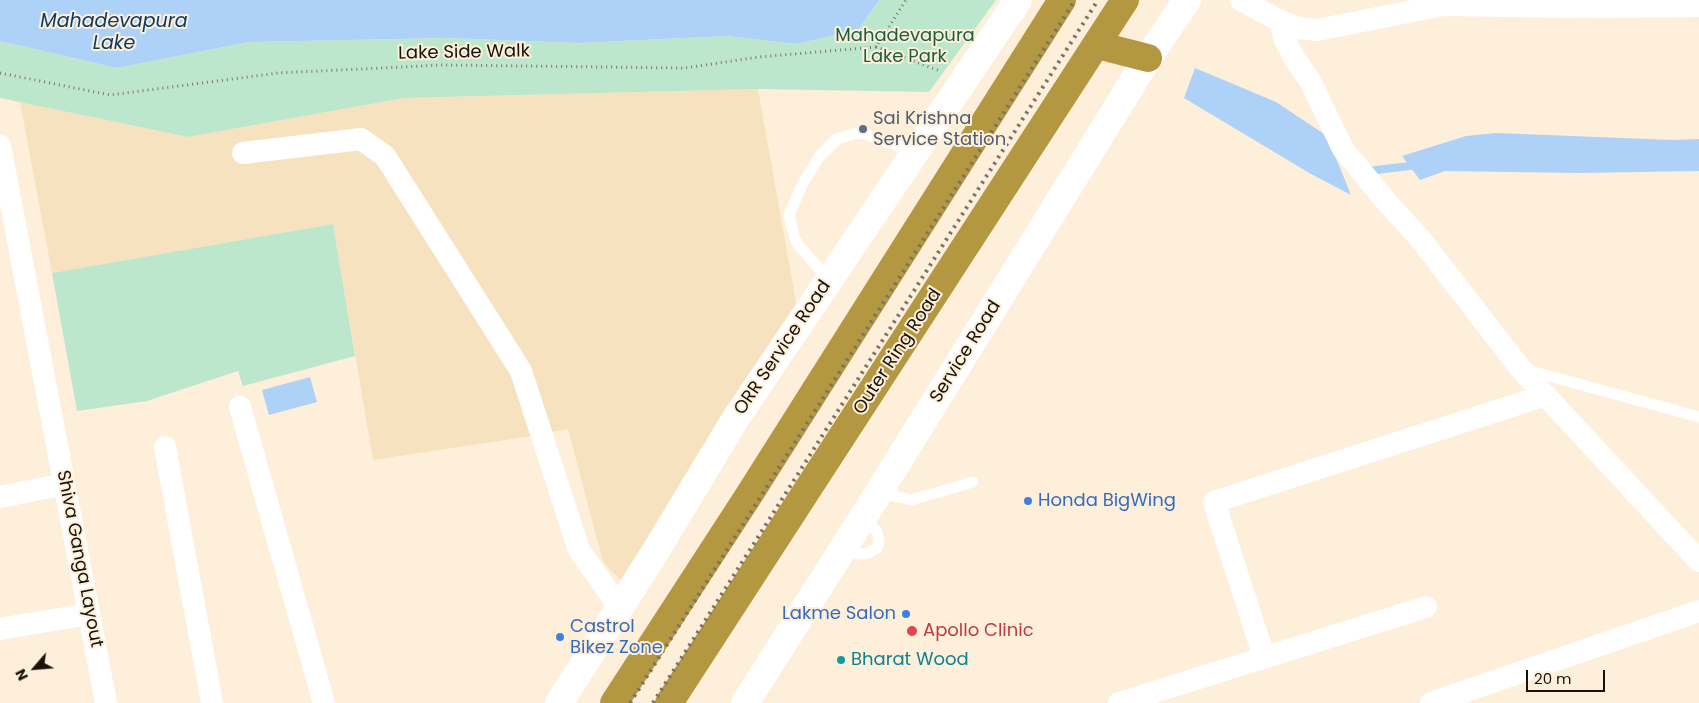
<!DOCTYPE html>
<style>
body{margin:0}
#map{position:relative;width:1699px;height:703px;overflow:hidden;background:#fdefda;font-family:Poppins,sans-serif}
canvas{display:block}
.north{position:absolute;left:10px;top:643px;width:50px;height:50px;-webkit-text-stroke:4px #fdefda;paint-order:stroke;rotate:243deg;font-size:14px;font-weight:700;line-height:20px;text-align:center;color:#181209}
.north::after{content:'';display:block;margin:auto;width:18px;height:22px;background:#181209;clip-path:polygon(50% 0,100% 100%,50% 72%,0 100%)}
.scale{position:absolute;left:1526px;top:670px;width:79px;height:22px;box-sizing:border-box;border:2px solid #181209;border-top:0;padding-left:6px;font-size:15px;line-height:18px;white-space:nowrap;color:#181209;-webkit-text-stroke:4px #fdefda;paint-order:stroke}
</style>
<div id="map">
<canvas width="1699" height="703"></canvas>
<div class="north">N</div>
<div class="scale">20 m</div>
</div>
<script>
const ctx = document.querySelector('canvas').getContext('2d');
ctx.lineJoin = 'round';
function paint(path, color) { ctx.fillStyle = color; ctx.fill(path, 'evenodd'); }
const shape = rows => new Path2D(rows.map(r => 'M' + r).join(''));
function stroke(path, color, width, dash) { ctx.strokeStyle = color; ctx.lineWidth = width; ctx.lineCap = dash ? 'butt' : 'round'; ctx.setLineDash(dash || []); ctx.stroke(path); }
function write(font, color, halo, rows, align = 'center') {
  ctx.font = font + ' Poppins,sans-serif'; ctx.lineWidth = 4; ctx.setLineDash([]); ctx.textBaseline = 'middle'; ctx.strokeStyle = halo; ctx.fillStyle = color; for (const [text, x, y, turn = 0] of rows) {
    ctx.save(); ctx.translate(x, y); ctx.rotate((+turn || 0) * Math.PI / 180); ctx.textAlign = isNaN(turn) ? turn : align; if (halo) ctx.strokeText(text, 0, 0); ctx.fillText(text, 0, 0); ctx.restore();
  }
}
paint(shape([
 [758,89,797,308,624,584,603,562,568,429,525,437,373,460,333,224,52,273,20,102,188,137,404,98]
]), '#f7e2c0');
paint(shape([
 [879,0,996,0,929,92,758,89,404,98,188,137,0,98,0,41,117,68,249,42,447,38,579,43,727,36,796,44,858,30],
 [333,224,355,356,243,386,238,371,147,401,77,411,52,273]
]), '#bde7cd');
paint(shape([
 [0,0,879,0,858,30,796,44,727,36,579,43,447,38,249,42,117,68,0,41],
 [1195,68,1276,102,1327,136,1351,195,1311,174,1184,98],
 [1496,133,1673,140,1699,139,1699,171,1579,173,1445,171,1420,180,1402,156,1466,136],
 [310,377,317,402,269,415,262,390]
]), '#aed1f7');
stroke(shape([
 [1368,171,1418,165]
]), '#aed1f7', 8);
stroke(shape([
 [876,47,940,71],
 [0,73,110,95,278,73,442,65,685,68,759,57,876,47,906,0]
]), '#817768', 3, [1, 4]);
stroke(shape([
 [829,280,799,246,795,239,789,215,802,185,819,157,837,139,856,133,865,134,915,152],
 [1527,370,1699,417],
 [879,492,911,500,973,482],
 [845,545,856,553,860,554,868,553,877,548,879,542,877,532,872,526,861,518]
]), '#fff', 11);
stroke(shape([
 [1241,0,1280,21,1299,28,1317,30,1443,5,1580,7,1699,6],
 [1280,21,1284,38,1293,56,1310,81,1343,149,1385,200,1422,241,1520,368,1699,561],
 [0,146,106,703],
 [243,153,361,139,385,156,521,371,579,550,620,608],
 [240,407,324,703],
 [165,447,212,703],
 [0,497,65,484],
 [0,629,89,614],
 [1264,657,1214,502,1546,395],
 [1119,703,1426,607],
 [1431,703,1699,611]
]), '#fff', 22);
stroke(shape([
 [559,703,655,552,736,418,1018,0],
 [745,703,879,492,1148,58,1187,0]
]), '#fff', 28);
stroke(shape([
 [1097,45,1148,58],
 [614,703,749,495,1062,0],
 [669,703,1125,0]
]), '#b49841', 28);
stroke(shape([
 [630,703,1075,0],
 [653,703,1098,0]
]), '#7c7365', 4, [2.5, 5]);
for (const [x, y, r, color] of [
 [863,129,5,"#5c6f8a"],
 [1028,501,5,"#3f7fe0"],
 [906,614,5,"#3f7fe0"],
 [912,631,6,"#e0444e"],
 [560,637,5,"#3f7fe0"],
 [841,660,5,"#0f9aa8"]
]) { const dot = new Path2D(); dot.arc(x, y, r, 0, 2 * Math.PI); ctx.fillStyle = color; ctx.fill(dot); stroke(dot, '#fdefda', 2); }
write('18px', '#19603e', '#fdefda', [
 ["Mahadevapura",905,36],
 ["Lake Park",905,57]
]);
write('18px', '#181209', '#fdefda', [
 ["Lake Side Walk",464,53,-1],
 ["ORR Service Road",783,348,-56],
 ["Outer Ring Road",898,352,-57],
 ["Service Road",966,352,-58],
 ["Shiva Ganga Layout",79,559,79]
]);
write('18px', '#4e5e75', '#fdefda', [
 ["Sai Krishna",873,119],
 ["Service Station",873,140]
], 'left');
write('18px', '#366cbe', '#fdefda', [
 ["Honda BigWing",1038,501],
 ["Lakme Salon",896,614,"right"],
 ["Castrol",570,627],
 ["Bikez Zone",570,648]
], 'left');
write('18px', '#be3a42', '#fdefda', [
 ["Apollo Clinic",923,631]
], 'left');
write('18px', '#0d838f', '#fdefda', [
 ["Bharat Wood",851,660]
], 'left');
write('italic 19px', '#0c3b66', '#fdefda', [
 ["Mahadevapura",114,22],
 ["Lake",114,44]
]);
</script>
